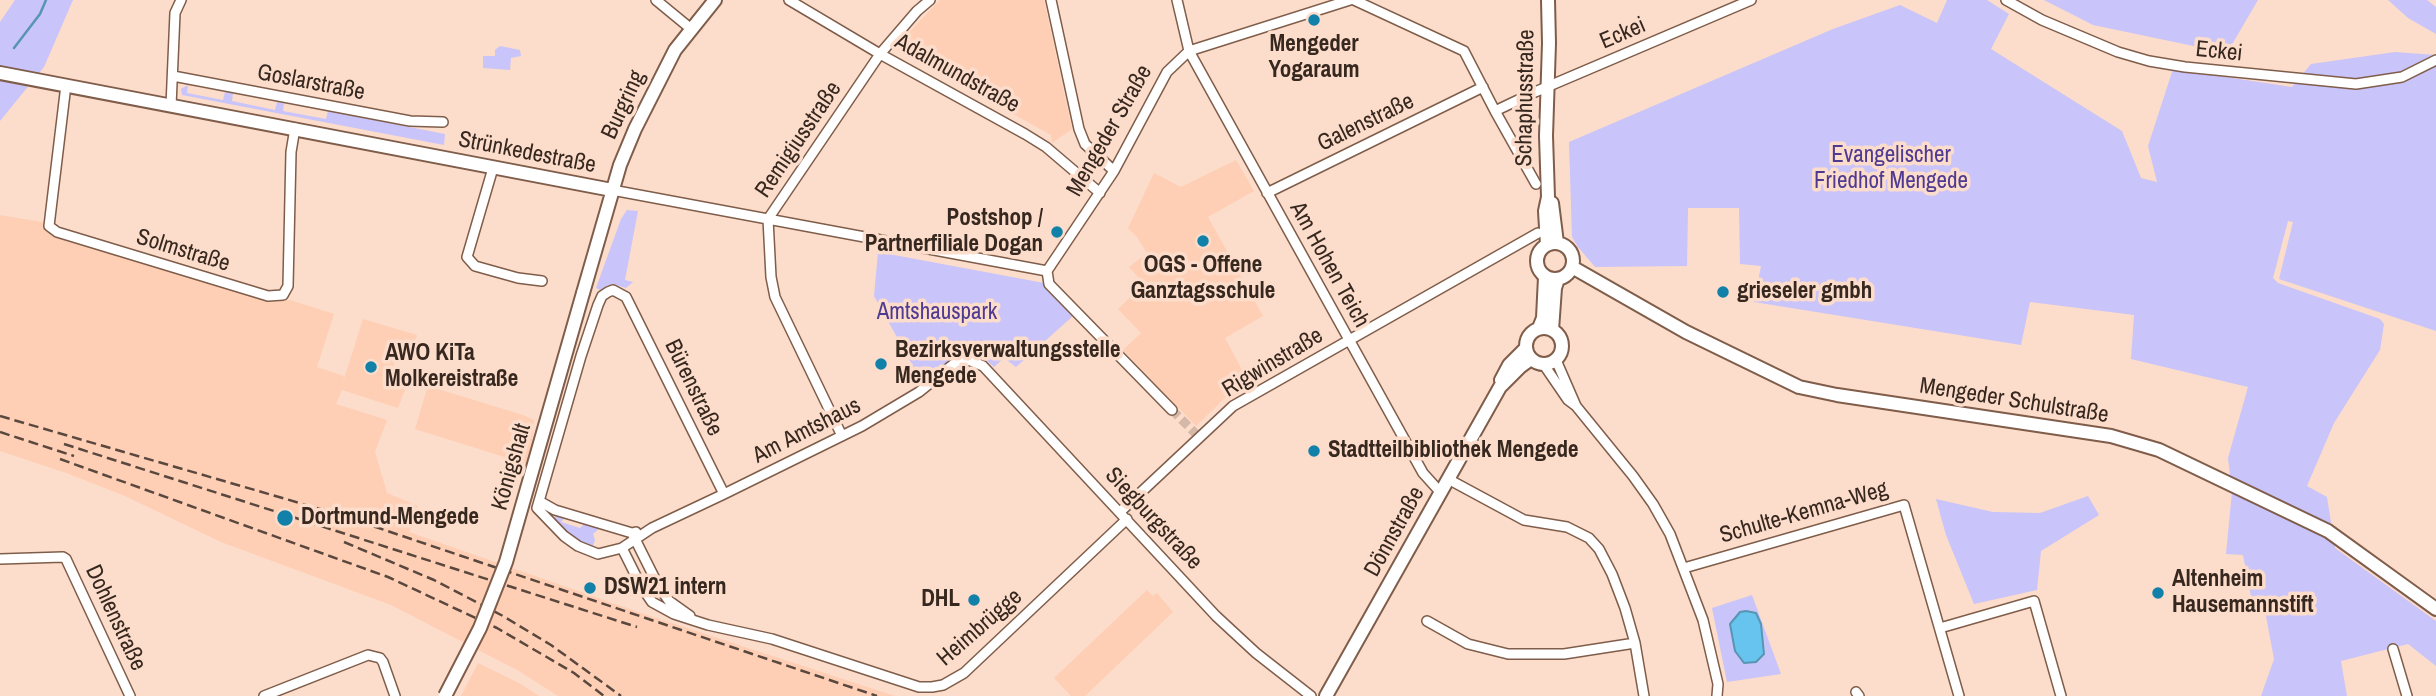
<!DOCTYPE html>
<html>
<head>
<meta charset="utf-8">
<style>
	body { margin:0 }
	canvas { display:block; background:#fcdcca }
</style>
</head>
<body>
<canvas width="2436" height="696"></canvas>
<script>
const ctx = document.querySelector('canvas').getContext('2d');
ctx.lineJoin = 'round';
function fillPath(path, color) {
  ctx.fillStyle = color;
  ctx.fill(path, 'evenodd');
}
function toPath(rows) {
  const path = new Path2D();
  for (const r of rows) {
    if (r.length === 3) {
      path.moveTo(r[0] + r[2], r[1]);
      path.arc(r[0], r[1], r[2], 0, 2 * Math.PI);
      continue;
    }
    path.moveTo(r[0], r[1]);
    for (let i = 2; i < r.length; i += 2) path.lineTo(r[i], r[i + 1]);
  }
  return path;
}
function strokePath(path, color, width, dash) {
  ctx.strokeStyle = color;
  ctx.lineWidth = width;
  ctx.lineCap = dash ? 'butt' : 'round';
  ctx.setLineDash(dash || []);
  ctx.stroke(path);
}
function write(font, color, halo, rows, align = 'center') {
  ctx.font = font + ' "Archivo Narrow",sans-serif';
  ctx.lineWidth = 7;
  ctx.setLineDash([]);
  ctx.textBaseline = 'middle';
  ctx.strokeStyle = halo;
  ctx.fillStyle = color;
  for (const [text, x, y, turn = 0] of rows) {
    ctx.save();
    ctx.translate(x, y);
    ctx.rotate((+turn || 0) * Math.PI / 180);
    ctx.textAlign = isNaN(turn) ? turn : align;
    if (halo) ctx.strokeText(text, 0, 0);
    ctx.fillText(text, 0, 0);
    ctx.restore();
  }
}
fillPath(toPath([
	[940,0,1044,0,1072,129,1052,143,1051,135,894,48],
	[1236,160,1254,191,1208,217,1263,316,1225,338,1249,383,1226,397,1196,426,1123,350,1141,333,1118,309,1144,284,1129,267,1147,253,1137,237,1128,228,1154,173,1181,187],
	[0,215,42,222,51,234,272,302,290,300,334,314,317,367,344,376,343,382,363,319,417,335,410,359,397,356,391,374,409,380,398,408,342,390,336,404,387,420,375,452,387,493,418,506,409,532,641,613,895,696,558,696,519,671,391,605,221,542,125,496,69,474,0,451],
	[428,386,523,415,534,420,530,465,415,429],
	[1147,590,1153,596,1157,593,1173,612,1085,696,1071,696,1054,678],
	[478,663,521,684,539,696,461,696]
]), '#fecfb5');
fillPath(toPath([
	[15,0,73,0,44,67,0,121,0,22],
	[1947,0,1987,0,2009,14,1991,49,2122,131,2141,178,2157,182,2148,146,2173,69,2292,87,2311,64,2395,52,2436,55,2436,331,2279,279,2293,222,2288,221,2273,278,2278,283,2380,319,2384,324,2380,350,2334,423,2307,486,2327,497,2335,548,2436,621,2436,666,2408,644,2341,661,2347,696,2261,696,2274,659,2266,616,2253,607,2243,555,2226,554,2232,492,2228,458,2248,387,2131,359,2134,315,2030,302,2021,345,1754,302,1761,266,1740,264,1739,208,1688,208,1687,266,1595,267,1578,247,1572,237,1569,142,1833,29,1900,5,1937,23],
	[2044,0,2258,0,2227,53,2093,25],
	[2388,0,2427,0,2436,7,2436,34,2408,18],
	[500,46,520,50,521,56,511,58,510,70,483,68,483,56,495,56,495,50],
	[188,85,187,93,223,100,225,92,233,93,232,101,275,110,277,102,284,103,283,111,326,119,328,111,445,134,444,145,182,95,181,89],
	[627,210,638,211,625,280,633,282,626,288,612,284,600,290,596,288,621,219],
	[878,252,1044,283,1073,316,1016,367,1004,358,994,367,981,356,964,353,923,384,874,296],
	[2088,496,2099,515,2041,551,2037,590,1974,604,1946,535,1936,499,1993,512,2040,513],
	[556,515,565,517,561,522,580,528,585,523,600,528,593,534,595,540,592,548,565,533,554,519],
	[1752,595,1781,674,1727,682,1712,608]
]), '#c9c4fa');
const water = toPath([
	[1746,611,1756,613,1761,624,1764,654,1756,662,1744,663,1735,651,1730,624,1740,612,1746,611]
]);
fillPath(water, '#66c4ef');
strokePath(water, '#5895b1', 2);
strokePath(toPath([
	[14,48,40,14,46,0]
]), '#5895b1', 2.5);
strokePath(toPath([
	[1172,410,1199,437]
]), '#d4b8a8', 9, [9, 4.5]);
const street = toPath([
	[656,0,690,28],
	[789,0,880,54,1025,134,1046,147,1100,193],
	[1051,0,1079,129,1085,144,1114,171],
	[1177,0,1189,51,1423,473,1441,493],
	[1354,0,1464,51,1495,111,1536,184],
	[2006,0,2042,20,2118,52,2149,61,2185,67,2356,84,2402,77,2436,60],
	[173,76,410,121,443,122],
	[66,85,49,226,57,232,268,296,283,295,288,286,291,152,295,128],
	[171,106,175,13,181,0],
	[1495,111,1535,92,1751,0],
	[493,168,467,257,475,266,518,278,542,281],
	[612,190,1047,271],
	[1267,193,1483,87],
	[1047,271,1114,171,1167,72,1189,51,1350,0],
	[1047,271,1049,284,1172,410],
	[1556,360,1576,406],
	[1544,365,1568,400,1576,406,1633,476,1653,504,1670,534,1703,620,1718,684,1717,696],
	[842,436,775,297,771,277,768,219,880,54,917,11,930,0],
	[1448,479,1524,520,1567,527,1589,538,1599,549,1612,574,1625,608,1635,643,1644,696],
	[724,494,626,297,613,290,608,292,602,296,598,305,581,356,537,508,564,536,578,546,598,554,622,548,652,528,724,494,862,426,919,392,955,363,966,359,983,366,1216,616,1256,653,1311,696],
	[539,501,555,510,632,533,636,532],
	[1121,511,1233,406,1538,233],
	[632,533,659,587,669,601,690,616],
	[622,548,641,586,652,602,674,614,708,625,772,639,919,687,932,687,943,685,964,673,1127,519],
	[0,559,63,557,66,559,130,696],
	[1684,568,1904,505,1959,696],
	[1427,621,1468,644,1508,654,1564,654,1635,643],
	[1940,628,2034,601,2061,696],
	[2393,649,2407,696],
	[1856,692,1859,696],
	[264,696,368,655,380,658,383,662,395,696]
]);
const secondary = toPath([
	[0,73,612,190],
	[1552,203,1557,243],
	[1555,261,18],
	[1547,245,1545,211,1548,197,1546,136,1549,43,1548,0],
	[1572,267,1686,332,1799,387,1837,395,2111,436,2159,450,2328,531,2436,609],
	[583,293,620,165,635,129,675,50,715,0],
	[1544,346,18],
	[1539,328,1543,318,1545,277],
	[1552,330,1555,288,1558,279],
	[1501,380,1509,365,1526,348],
	[1326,696,1500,387,1520,367,1531,359]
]);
strokePath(street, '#7f5d4a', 12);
strokePath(secondary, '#7f5d4a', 16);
strokePath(street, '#fff', 9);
strokePath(secondary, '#fff', 12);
strokePath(toPath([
	[0,416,334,513,877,696],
	[0,432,74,456],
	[64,444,637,627],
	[60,459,388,577,497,628,574,673,604,696],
	[344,542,434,580,503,616,551,645,621,696]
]), '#5a483e', 2.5, [10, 5]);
const secondaryBridge = toPath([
	[445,696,480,628,506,562,583,293]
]);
strokePath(secondaryBridge, '#7f5d4a', 16, []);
strokePath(secondaryBridge, '#fff', 12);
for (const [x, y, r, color] of [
	[1314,20,7,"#1281a9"],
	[1057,232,7,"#1281a9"],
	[1203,241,7,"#1281a9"],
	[1723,292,7,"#1281a9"],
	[881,364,7,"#1281a9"],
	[371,367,7,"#1281a9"],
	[1314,451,7,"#1281a9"],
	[285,518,9,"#1281a9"],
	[590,588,7,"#1281a9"],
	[2158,593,7,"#1281a9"],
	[974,600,7,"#1281a9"]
]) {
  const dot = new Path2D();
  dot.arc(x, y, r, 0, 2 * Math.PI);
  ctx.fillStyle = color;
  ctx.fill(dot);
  strokePath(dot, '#fcdcca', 2.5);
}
write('23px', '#36271f', '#fcdcca', [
	["Eckei",1623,34,-23],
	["Eckei",2219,52,6],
	["Adalmundstraße",957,74,29],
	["Goslarstraße",311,83,11],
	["Schaphusstraße",1526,98,-89],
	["Burgring",624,105,-65],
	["Galenstraße",1366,123,-26],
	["Mengeder Straße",1110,131,-60],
	["Remigiusstraße",799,140,-56],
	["Strünkedestraße",527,153,11],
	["Solmstraße",183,251,17],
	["Am Hohen Teich",1329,265,61],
	["Rigwinstraße",1273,363,-31],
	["Bürenstraße",693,388,64],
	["Mengeder Schulstraße",2014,401,9],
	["Am Amtshaus",807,431,-27],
	["Königshalt",512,467,-74],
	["Schulte-Kemna-Weg",1804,513,-16],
	["Siegburgstraße",1153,519,47],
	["Dönnstraße",1395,532,-61],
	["Dohlenstraße",115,618,65],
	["Heimbrügge",980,628,-41]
]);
write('bold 23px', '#36271f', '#fcdcca', [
	["Mengeder",1314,45,"center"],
	["Yogaraum",1314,71,"center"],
	["Postshop /",1043,219,"right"],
	["Partnerfiliale Dogan",1043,245,"right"],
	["OGS - Offene",1203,266,"center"],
	["Ganztagsschule",1203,292,"center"],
	["grieseler gmbh",1737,292],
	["Bezirksverwaltungsstelle",895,351],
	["Mengede",895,377],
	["AWO KiTa",385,354],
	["Molkereistraße",385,380],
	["Stadtteilbibliothek Mengede",1328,451],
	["Dortmund-Mengede",301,518],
	["Altenheim",2172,580],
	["Hausemannstift",2172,606],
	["DSW21 intern",604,588],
	["DHL",960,600,"right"]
], 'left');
write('23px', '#4e3a91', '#fcdcca', [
	["Evangelischer",1891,156],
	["Friedhof Mengede",1891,182],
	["Amtshauspark",937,313]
]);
</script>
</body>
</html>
